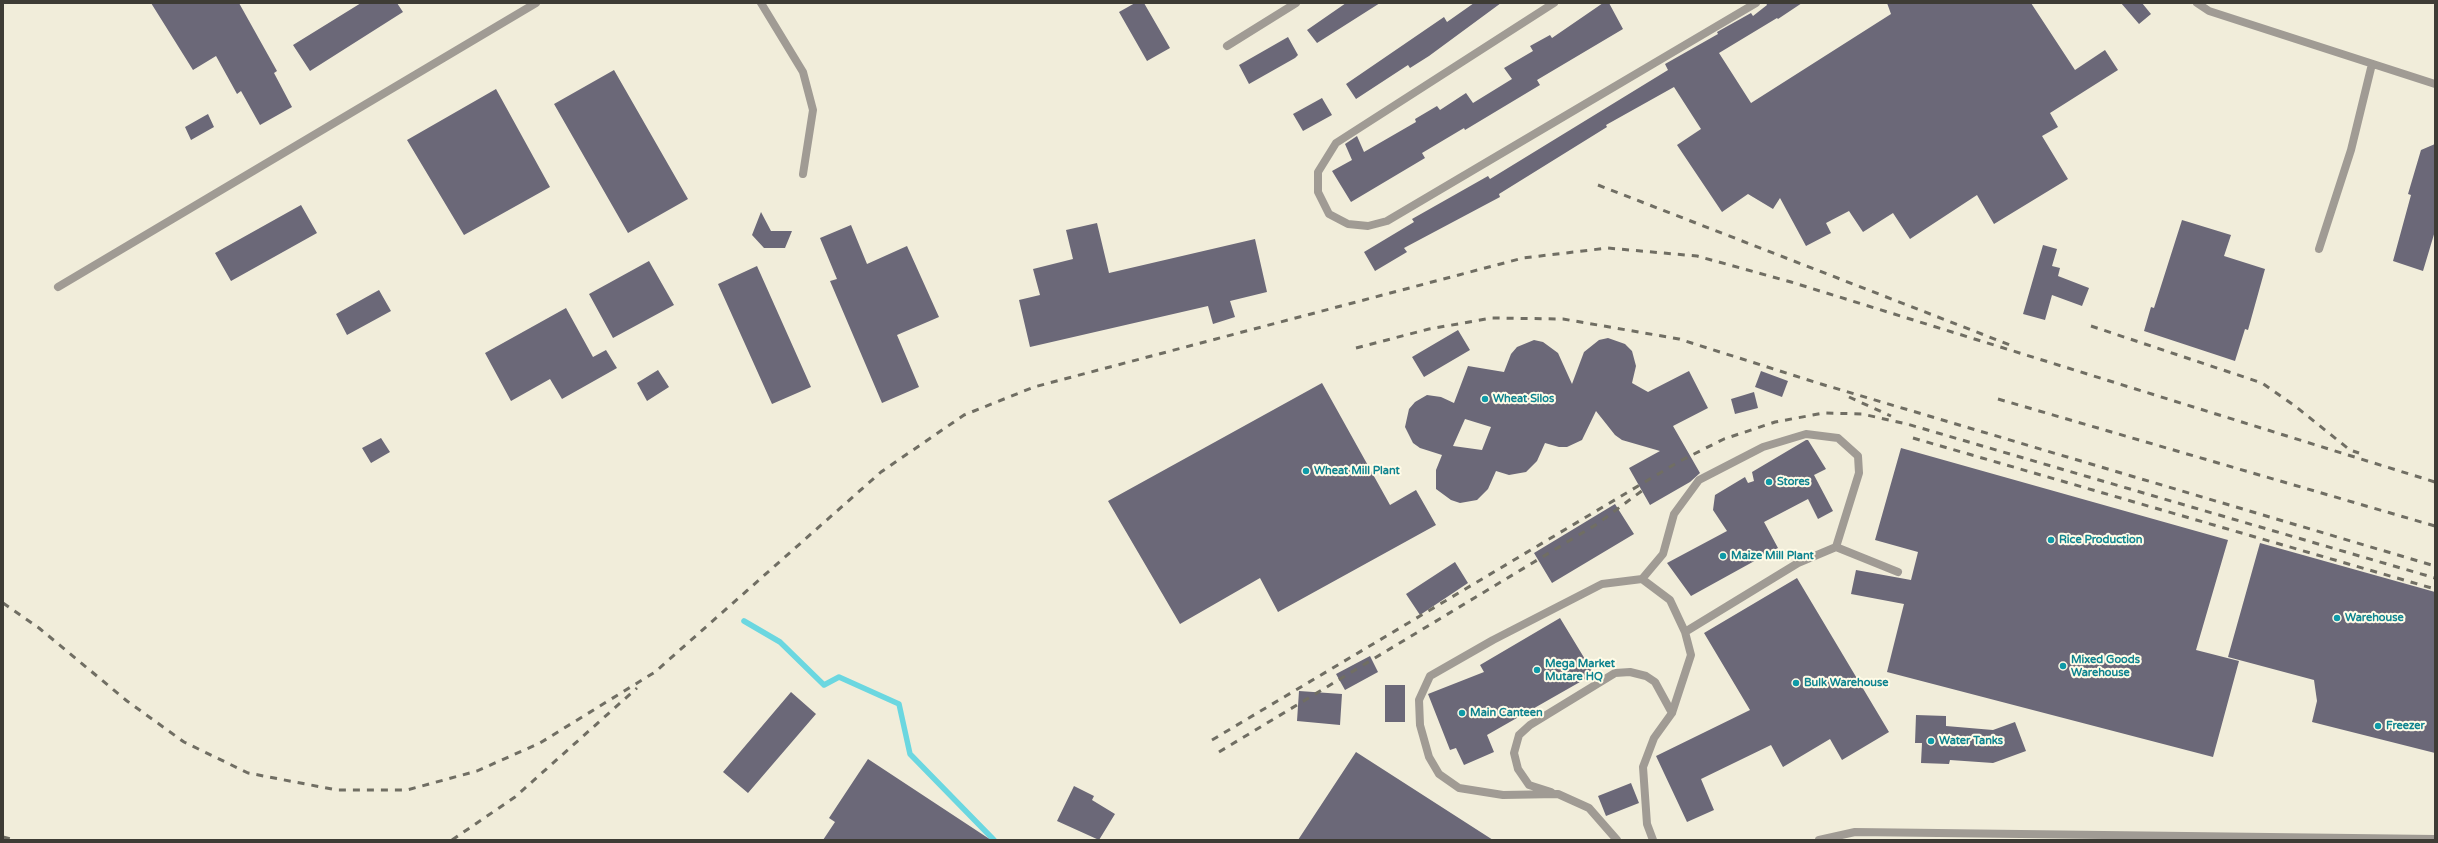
<!DOCTYPE html>
<html>
<head>
<meta charset="utf-8">
<style>
	body { margin:0 }
	#map { position:relative; width:2438px; height:843px; overflow:hidden; background:#f1edda; font-family:"Varela Round",sans-serif }
	canvas { display:block }
	.frame { position:absolute; inset:0; border:4px solid #3e3c35; pointer-events:none }
</style>
</head>
<body>
<div id="map">
<canvas width="2438" height="843"></canvas>
<div class="frame"></div>
</div>
<script>
const ctx = document.querySelector('canvas').getContext('2d');
ctx.lineJoin = 'round';
function toPath(rows) {
  const path = new Path2D();
  for (const r of rows) {
    path.moveTo(r[0], r[1]);
    for (let i = 2; i < r.length; i += 2) path.lineTo(r[i], r[i + 1]);
  }
  return path;
}
function strokePath(path, color, width, dash) {
  ctx.strokeStyle = color;
  ctx.lineWidth = width;
  ctx.lineCap = dash ? 'butt' : 'round';
  ctx.setLineDash(dash || []);
  ctx.stroke(path);
}
function fillPath(path, color) {
  ctx.fillStyle = color;
  ctx.fill(path, 'evenodd');
}
function write(font, color, halo, rows, align = 'center') {
  ctx.font = font + ' "Varela Round",sans-serif';
  ctx.lineWidth = 4;
  ctx.setLineDash([]);
  ctx.textBaseline = 'middle';
  ctx.strokeStyle = halo;
  ctx.fillStyle = color;
  for (const [text, x, y, turn = 0] of rows) {
    ctx.save();
    ctx.translate(x, y);
    ctx.rotate((+turn || 0) * Math.PI / 180);
    ctx.textAlign = isNaN(turn) ? turn : align;
    if (halo) ctx.strokeText(text, 0, 0);
    ctx.fillText(text, 0, 0);
    ctx.restore();
  }
}
strokePath(toPath([
	[744,621,780,642,824,685,839,677,899,704,910,754,994,840]
]), '#6bd7e0', 5.5);
fillPath(toPath([
	[151,3,239,3,277,71,274,73,292,107,260,125,241,91,237,94,216,56,193,70],
	[361,3,397,3,403,12,310,71,293,45],
	[1135,3,1144,3,1170,48,1147,61,1119,12],
	[1346,3,1380,3,1317,43,1307,30],
	[1474,3,1501,3,1429,56,1410,68,1408,65,1356,99,1346,84,1444,17,1447,22],
	[1603,3,1609,3,1623,29,1537,80,1540,85,1465,130,1464,128,1422,153,1425,158,1351,202,1332,171,1352,160,1345,144,1357,136,1364,152,1416,122,1415,119,1437,106,1440,110,1466,93,1473,103,1512,79,1504,68,1533,51,1530,46,1550,35,1552,38],
	[1766,3,1802,3,1778,19,1777,18,1719,53,1751,103,1891,14,1887,3,2031,3,2075,70,2105,50,2118,70,2050,113,2058,127,2042,136,2068,179,1994,224,1977,195,1910,239,1893,213,1863,232,1849,211,1826,223,1831,233,1806,246,1780,198,1773,209,1748,194,1722,212,1677,145,1701,129,1674,87,1606,125,1607,127,1499,194,1500,197,1404,248,1407,252,1375,271,1364,252,1414,222,1412,219,1488,176,1490,179,1668,70,1665,64,1718,34,1717,32,1751,13,1753,16,1767,5],
	[2121,3,2142,3,2151,14,2139,24],
	[1288,37,1298,55,1295,58,1249,84,1239,65],
	[614,70,688,199,628,233,554,104],
	[496,89,550,187,464,235,407,140],
	[1322,98,1332,115,1303,131,1293,114],
	[208,114,214,127,191,140,185,127],
	[2435,144,2435,231,2423,271,2393,261,2411,195,2408,194,2421,150],
	[301,205,317,233,231,281,215,253],
	[761,212,771,231,792,231,785,248,764,248,752,235],
	[2182,220,2231,235,2224,256,2265,269,2248,330,2245,329,2235,361,2144,331,2151,307,2154,308],
	[1097,223,1109,273,1255,239,1267,292,1230,301,1235,317,1213,324,1208,306,1030,347,1019,300,1040,295,1033,269,1073,259,1066,230],
	[851,225,867,264,907,246,939,317,897,335,919,387,882,403,830,281,837,279,820,238],
	[2043,245,2057,249,2052,266,2060,268,2058,276,2089,288,2082,306,2052,295,2045,320,2023,314],
	[649,261,674,305,613,338,589,294],
	[757,266,811,387,772,404,718,284],
	[379,290,391,311,347,335,336,314],
	[566,308,593,357,606,350,617,368,562,399,550,379,511,401,485,353],
	[1458,330,1470,350,1424,377,1412,357],
	[1608,338,1625,344,1632,351,1636,366,1632,383,1648,392,1689,371,1708,408,1673,426,1700,473,1690,482,1650,505,1629,468,1660,451,1622,440,1615,435,1596,411,1582,440,1567,447,1559,447,1545,443,1537,461,1526,472,1509,475,1496,471,1488,489,1477,500,1460,503,1451,500,1436,489,1436,470,1442,455,1420,448,1413,443,1405,427,1409,409,1415,402,1427,395,1441,397,1454,403,1468,366,1504,372,1511,354,1517,347,1534,340,1543,342,1558,353,1572,384,1584,352,1599,340],
	[1465,419,1491,427,1482,450,1453,446],
	[658,370,669,387,647,401,637,383],
	[1761,371,1788,381,1782,397,1755,387],
	[1322,383,1390,505,1416,490,1436,525,1278,612,1260,578,1180,624,1108,501],
	[1754,392,1758,408,1735,414,1731,399],
	[381,438,390,452,371,463,362,448],
	[1806,440,1808,440,1826,469,1814,475,1833,511,1818,519,1808,499,1764,522,1778,548,1691,596,1667,563,1727,531,1713,510,1715,495,1745,477,1748,483,1754,481,1752,472],
	[1901,448,2228,540,2196,650,2239,661,2213,757,1887,672,1904,604,1851,594,1856,570,1911,580,1918,552,1875,540],
	[1615,504,1634,534,1552,583,1534,553],
	[2260,543,2435,592,2435,753,2312,722,2317,701,2314,680,2228,657],
	[1455,562,1468,583,1420,615,1406,594],
	[1797,578,1889,732,1842,760,1830,739,1783,767,1771,745,1701,779,1714,810,1687,822,1656,756,1750,710,1704,633],
	[1560,618,1594,674,1487,735,1494,752,1464,765,1456,748,1450,750,1428,694,1484,672,1480,665],
	[1370,656,1378,672,1345,690,1336,674],
	[1385,685,1405,685,1405,722,1385,722],
	[1299,691,1342,694,1340,725,1297,721],
	[791,692,816,714,748,793,723,772],
	[1916,715,1946,716,1946,726,1993,730,2015,722,2026,751,1993,763,1950,760,1949,764,1921,763,1922,743,1915,743],
	[1356,752,1493,840,1298,840],
	[868,759,991,840,823,840,835,822,829,818],
	[1631,783,1639,803,1606,816,1598,796],
	[1074,786,1094,796,1092,800,1115,814,1099,840,1057,821]
]), '#6b6878');
strokePath(toPath([
	[1642,579,1663,554,1674,514,1699,480,1763,447,1806,434,1838,438,1858,456,1859,473,1836,547],
	[1685,632,1798,563,1836,547,1898,572],
	[1551,792,1529,785,1518,769,1514,753,1519,735,1530,725,1615,673,1630,672,1646,676,1655,682,1672,713],
	[1617,840,1589,808,1558,794,1503,795,1459,788,1439,774,1429,757,1420,725,1419,700,1430,676,1493,640,1602,584,1642,579,1670,600,1685,632,1691,655,1672,713,1654,738,1643,767,1647,824,1653,840],
	[1819,840,1855,832,2435,839]
]), '#a09b94', 8);
strokePath(toPath([
	[761,3,803,72,813,110,803,174],
	[1554,3,1336,143,1318,172,1318,192,1329,214,1348,224,1368,226,1387,221,1756,3],
	[2197,3,2209,11,2435,84],
	[1227,46,1296,3],
	[2319,249,2351,150,2372,64],
	[58,287,536,3]
]), '#a09b94', 8);
strokePath(toPath([
	[1598,185,2010,345],
	[2091,326,2262,383,2295,406,2350,450,2359,453],
	[1356,348,1429,329,1492,318,1563,319,1679,339,1821,384,2435,566],
	[1849,397,1891,416],
	[1998,399,2435,526],
	[1913,438,2435,589],
	[3,603,39,628,127,701,184,742,248,773,337,790,407,790,477,771,540,743,655,672,881,472,964,415,1034,387,1523,258,1608,248,1697,256,1791,282,2435,482],
	[1212,740,1680,461,1724,439,1775,422,1824,413,1862,414,1907,424,2435,578],
	[1219,752,1597,524,1647,487],
	[3,837,15,840],
	[452,840,515,797,637,688]
]), '#706e63', 3, [7, 7]);
for (const [x, y, r, color] of [
	[1485,399,4,"#0f9aa8"],
	[1306,471,4,"#0f9aa8"],
	[1769,482,4,"#0f9aa8"],
	[2051,540,4,"#0f9aa8"],
	[1723,556,4,"#0f9aa8"],
	[2337,618,4,"#0f9aa8"],
	[2063,666,4,"#0f9aa8"],
	[1537,670,4,"#0f9aa8"],
	[1796,683,4,"#0f9aa8"],
	[1462,713,4,"#0f9aa8"],
	[2378,726,4,"#0f9aa8"],
	[1931,741,4,"#0f9aa8"]
]) {
  const dot = new Path2D();
  dot.arc(x, y, r, 0, 2 * Math.PI);
  ctx.fillStyle = color;
  ctx.fill(dot);
  strokePath(dot, '#fffbe7', 1.5);
}
write('bold 11px', '#0d838f', '#fffbe7', [
	["Wheat Silos",1493,399],
	["Wheat Mill Plant",1314,471],
	["Stores",1777,482],
	["Rice Production",2059,540],
	["Maize Mill Plant",1731,556],
	["Warehouse",2345,618],
	["Mixed Goods",2071,660],
	["Warehouse",2071,673],
	["Mega Market",1545,664],
	["Mutare HQ",1545,677],
	["Bulk Warehouse",1804,683],
	["Main Canteen",1470,713],
	["Freezer",2386,726],
	["Water Tanks",1939,741]
], 'left');
</script>
</body>
</html>
